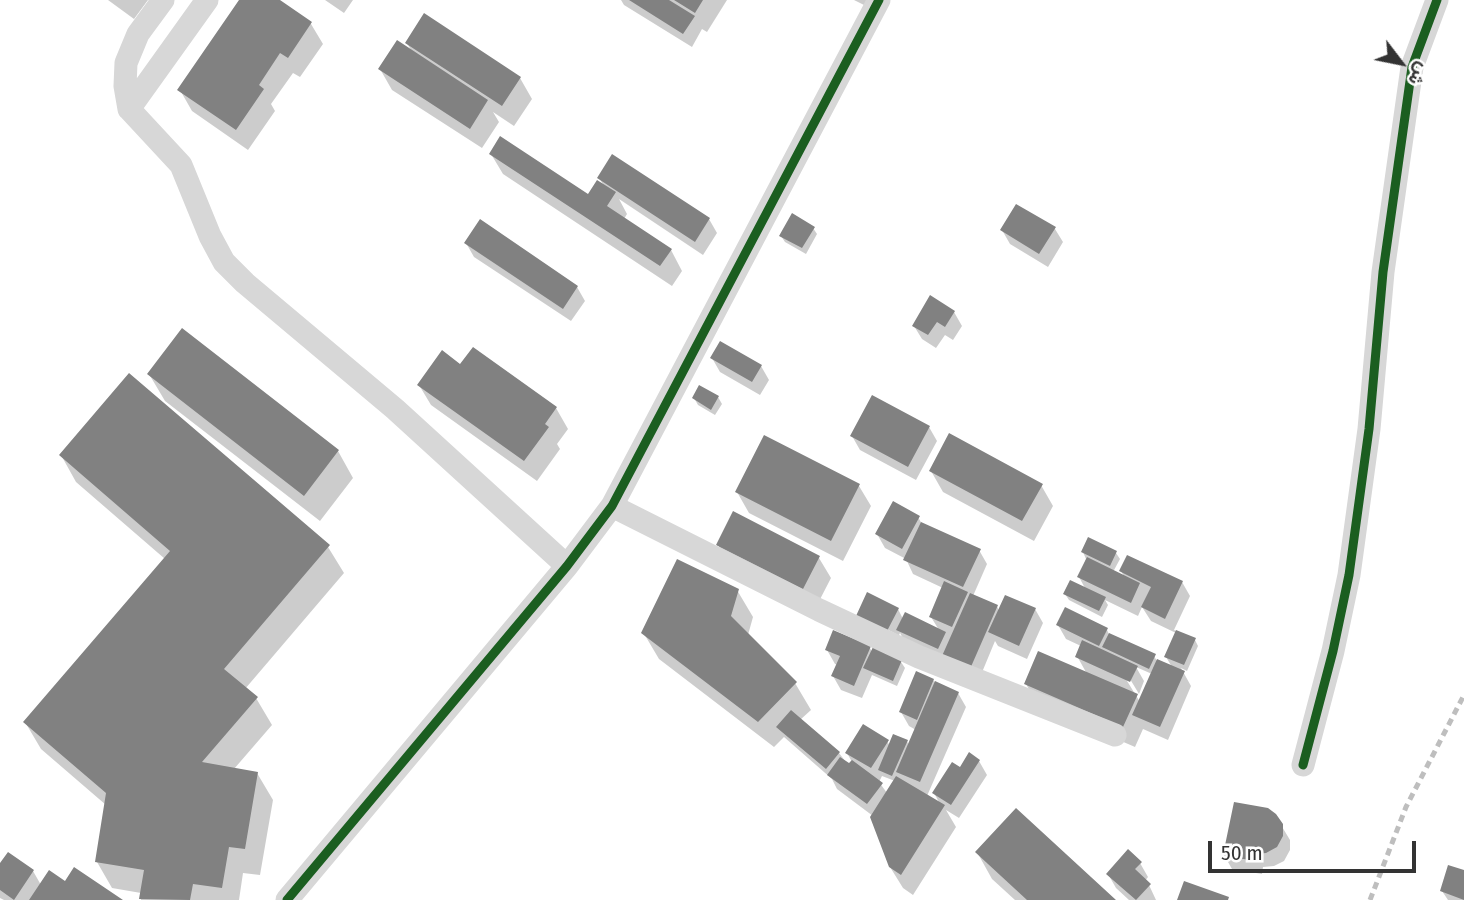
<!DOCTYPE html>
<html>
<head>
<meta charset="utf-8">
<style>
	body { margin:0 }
	#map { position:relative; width:1464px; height:900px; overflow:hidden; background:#fff; font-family:"Fira Sans Condensed",Vazirmatn,sans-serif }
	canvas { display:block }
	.north { position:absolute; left:1366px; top:28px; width:70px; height:70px; -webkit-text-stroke:5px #fff; paint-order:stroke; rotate:122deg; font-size:19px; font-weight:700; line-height:28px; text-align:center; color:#333 }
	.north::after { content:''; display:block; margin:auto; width:24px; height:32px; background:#333; clip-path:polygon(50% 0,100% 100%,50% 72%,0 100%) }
	.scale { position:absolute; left:1208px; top:841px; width:208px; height:32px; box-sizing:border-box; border:4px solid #333; border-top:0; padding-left:9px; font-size:21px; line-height:24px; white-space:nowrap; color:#333; -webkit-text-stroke:5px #fff; paint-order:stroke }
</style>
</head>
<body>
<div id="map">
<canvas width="1464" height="900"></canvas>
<div class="north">ش</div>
<div class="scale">50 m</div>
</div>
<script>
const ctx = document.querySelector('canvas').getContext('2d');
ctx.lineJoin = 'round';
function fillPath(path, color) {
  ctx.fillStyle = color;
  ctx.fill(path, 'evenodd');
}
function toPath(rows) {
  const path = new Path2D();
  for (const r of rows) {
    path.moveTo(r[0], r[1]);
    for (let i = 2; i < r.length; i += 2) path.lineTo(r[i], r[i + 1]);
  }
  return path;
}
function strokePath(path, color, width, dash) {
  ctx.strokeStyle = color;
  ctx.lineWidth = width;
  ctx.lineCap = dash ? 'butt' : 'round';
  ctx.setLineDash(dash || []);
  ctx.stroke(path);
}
fillPath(toPath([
	[108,0,148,0,134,19],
	[241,0,277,0,311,24,323,44,300,77,293,73,271,104,275,111,248,150,192,111,180,90],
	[325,0,353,0,344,13],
	[621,0,727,0,707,32,702,29,692,47,624,5],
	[854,0,867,0,864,5],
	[407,43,520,78,532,99,514,126,493,112,499,122,482,148,392,90,380,69,412,52],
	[491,154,588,196,604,186,599,178,709,219,717,233,703,255,619,199,627,214,624,219,671,250,682,271,672,286,503,174],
	[813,228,817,234,806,254,785,242,781,236],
	[1055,229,1063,242,1048,267,1010,244,1002,230],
	[466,243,577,287,585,301,571,321,474,257],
	[954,312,962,326,953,340,945,335,936,348,922,339,914,326],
	[712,358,761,366,769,380,760,395,720,372],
	[461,366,556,408,568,429,557,444,560,449,537,481,431,405,419,385],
	[149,374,338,451,353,478,320,521,165,401],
	[718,397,722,404,715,415,698,405,694,398],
	[929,427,937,441,916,480,860,450,852,436],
	[61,455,328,547,344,573,245,689,256,698,272,725,234,769,257,773,273,800,260,875,243,873,239,900,141,900,141,893,112,888,97,862,106,805,41,749,25,722,165,559,76,482],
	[931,471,1041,485,1053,506,1034,541,943,492],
	[859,486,871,506,843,561,749,513,737,492],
	[893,504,918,517,922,524,979,550,987,564,973,596,997,606,999,611,1006,597,1035,609,1043,623,1027,659,998,646,995,641,978,682,952,670,947,663,906,644,900,633,895,644,866,630,858,616,868,595,898,609,903,619,906,614,939,630,931,617,943,588,913,574,906,559,885,548,877,534],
	[867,619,896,634,894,637,867,623],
	[718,545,819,558,831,578,815,609,730,565],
	[1083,552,1116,553,1120,559,1113,572,1125,578,1121,571,1182,582,1190,596,1174,630,1195,640,1198,646,1187,671,1181,668,1191,686,1168,740,1143,729,1135,747,1038,705,1026,684,1087,674,1077,656,1081,646,1066,639,1058,625,1107,630,1110,636,1154,656,1157,661,1172,667,1166,657,1176,633,1151,621,1142,607,1138,616,1105,600,1108,605,1102,617,1069,600,1065,594,1086,590,1079,577,1086,559],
	[1136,667,1152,674,1140,702,1124,676,1127,674,1139,694,1144,681],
	[737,590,753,617,748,635,795,683,811,710,800,720,839,753,849,766,852,762,847,753,887,741,890,746,907,741,909,746,916,730,909,726,901,712,933,680,936,683,958,693,966,707,927,796,940,804,934,793,960,769,979,761,987,775,959,818,946,810,956,827,913,895,903,888,890,867,873,816,837,789,832,779,784,737,774,747,659,659,643,632],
	[882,776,895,781,887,793,879,782],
	[870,648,872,652,901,662,905,668,897,686,872,675,862,698,841,690,833,676,838,665,835,664,827,650],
	[1275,815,1290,840,1290,850,1284,861,1274,866,1263,867,1262,874,1232,869,1224,855],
	[977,852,1114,900,1015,900,992,879],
	[1140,863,1148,877,1145,881,1149,885,1156,900,1129,900,1116,888,1108,874],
	[0,867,33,871,41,885,66,883,120,900,4,900,0,898],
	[1464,872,1464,900,1448,900,1442,891]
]), '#0003');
fillPath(toPath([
	[239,0,280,0,312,22,288,58,280,53,259,85,264,89,236,130,177,90],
	[629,0,669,0,695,16,683,34],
	[674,0,703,0,695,13],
	[424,13,521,77,502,106,405,43],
	[397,40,488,100,470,129,378,69],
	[500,136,588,194,597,180,616,192,607,206,672,249,660,266,489,154],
	[612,154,710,218,695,242,597,178],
	[1016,204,1056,227,1039,254,1000,230],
	[792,213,815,227,802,248,779,236],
	[480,219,578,286,563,309,464,243],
	[930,295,955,311,945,327,937,322,928,335,912,326],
	[182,328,339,450,304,496,147,374],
	[720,341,762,365,752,382,710,358],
	[473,347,557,407,545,424,549,427,524,461,417,385,442,350,460,364],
	[129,373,330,545,224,669,258,697,202,762,258,772,245,849,229,847,222,888,193,884,190,900,139,899,144,870,95,862,106,793,23,722,170,551,59,455],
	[699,385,719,396,711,410,692,398],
	[872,395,930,426,908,467,850,436],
	[949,433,1043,484,1022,521,929,471],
	[764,435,860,484,831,541,735,492],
	[893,501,920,516,902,549,875,534],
	[733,511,820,556,803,589,716,545],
	[921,522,981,549,963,587,903,560],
	[1088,537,1117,551,1110,566,1081,552],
	[1127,555,1183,581,1165,619,1141,607,1151,587,1119,571],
	[1087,557,1140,583,1131,603,1077,577],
	[677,559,739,589,731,616,797,682,758,722,641,633],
	[1070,580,1106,597,1099,611,1063,594],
	[944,581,968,592,952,627,929,617],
	[867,592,899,608,887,631,856,616],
	[970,593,998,605,970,669,942,656],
	[1005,595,1036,608,1019,646,988,632],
	[1065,607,1108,628,1099,646,1056,625],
	[905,612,946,632,938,649,896,630],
	[833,630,871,646,854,686,831,676,840,656,825,650],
	[1176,630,1196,638,1184,665,1164,657],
	[1109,633,1156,654,1149,669,1102,647],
	[1082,640,1138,666,1130,682,1075,657],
	[873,647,902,660,893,681,863,668],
	[1038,651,1138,694,1123,727,1024,684],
	[1157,659,1185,671,1160,727,1132,715],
	[916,671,934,679,917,720,899,712],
	[935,681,959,692,920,782,896,772],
	[791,710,840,752,826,769,776,727],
	[863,724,889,740,871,768,845,753],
	[893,734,908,740,892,776,878,770],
	[969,752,980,760,951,805,932,793,952,762,960,767],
	[840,757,849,763,852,760,883,783,867,804,827,775],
	[896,776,945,805,901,875,889,867,870,817],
	[1234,802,1268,808,1276,814,1283,824,1283,836,1277,847,1266,853,1256,854,1254,861,1223,855],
	[1016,808,1116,900,1027,900,975,852],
	[1128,849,1142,862,1135,869,1151,884,1136,900,1106,874],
	[8,852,34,870,14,900,0,890,0,863],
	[1448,865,1464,870,1464,900,1440,891],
	[74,867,123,900,29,900,49,870,65,881],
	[1184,881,1229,897,1228,900,1177,900]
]), '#818181');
strokePath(toPath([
	[163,0,138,34,126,63,125,86,129,109,181,165,210,236,224,262,245,283,395,409,567,566],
	[129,109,207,0],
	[612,506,819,610,919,657,1115,735],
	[1303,765,1333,651,1349,575,1369,429,1383,272,1412,67,1437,0],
	[287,900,567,566,612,506,879,0]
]), '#d7d7d7', 23);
strokePath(toPath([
	[1370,900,1406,807,1464,695]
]), '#bebebe', 5, [7, 5]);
strokePath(toPath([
	[1303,765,1333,651,1349,575,1369,429,1383,272,1412,67,1437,0],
	[287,900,567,566,612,506,879,0]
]), '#1b5e20', 9);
</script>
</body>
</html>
